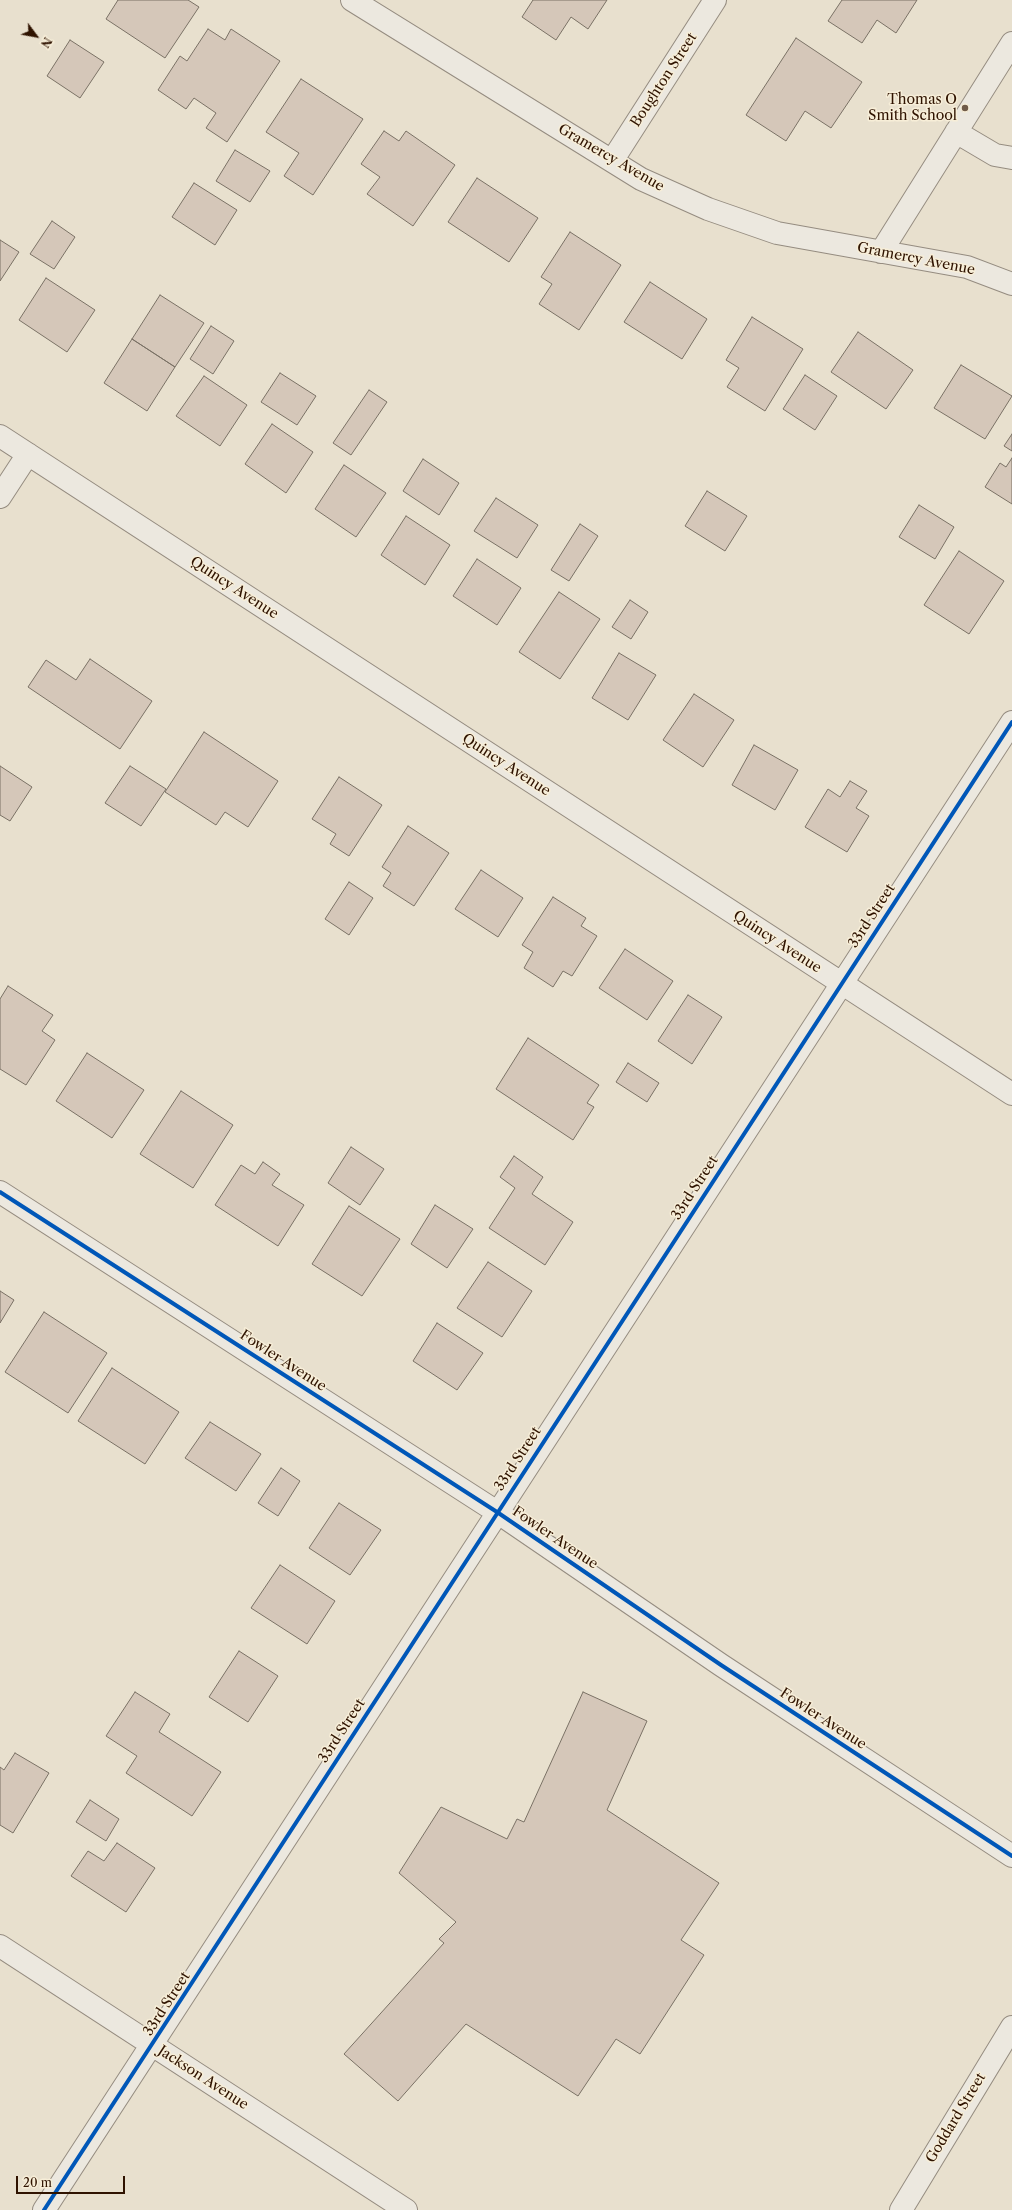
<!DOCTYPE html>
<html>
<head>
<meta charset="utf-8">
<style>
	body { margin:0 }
	#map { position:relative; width:1012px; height:2210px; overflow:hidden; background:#e8e0ce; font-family:"Libre Caslon Text",serif }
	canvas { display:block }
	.north { position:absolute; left:16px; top:16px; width:40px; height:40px; -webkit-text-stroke:3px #f7eed8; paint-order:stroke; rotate:122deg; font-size:11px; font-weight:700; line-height:16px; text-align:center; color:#2f1300 }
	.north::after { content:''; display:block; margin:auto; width:14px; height:18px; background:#2f1300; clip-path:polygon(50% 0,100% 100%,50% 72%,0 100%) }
	.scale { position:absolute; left:16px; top:2176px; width:109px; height:18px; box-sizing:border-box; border:2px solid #2f1300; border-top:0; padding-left:5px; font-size:12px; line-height:14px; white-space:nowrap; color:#2f1300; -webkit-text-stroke:3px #f7eed8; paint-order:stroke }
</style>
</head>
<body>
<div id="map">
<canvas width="1012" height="2210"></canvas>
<div class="north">N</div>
<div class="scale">20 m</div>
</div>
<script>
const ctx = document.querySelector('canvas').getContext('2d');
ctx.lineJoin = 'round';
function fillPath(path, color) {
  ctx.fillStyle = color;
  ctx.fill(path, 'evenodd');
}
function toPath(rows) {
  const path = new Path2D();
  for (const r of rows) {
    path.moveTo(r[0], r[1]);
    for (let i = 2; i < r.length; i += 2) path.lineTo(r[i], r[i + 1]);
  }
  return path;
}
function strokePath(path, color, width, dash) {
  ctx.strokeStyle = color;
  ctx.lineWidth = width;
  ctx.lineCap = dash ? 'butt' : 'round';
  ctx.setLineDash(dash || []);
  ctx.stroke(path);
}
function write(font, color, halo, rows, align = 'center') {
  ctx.font = font + ' "Libre Caslon Text",serif';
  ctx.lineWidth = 3;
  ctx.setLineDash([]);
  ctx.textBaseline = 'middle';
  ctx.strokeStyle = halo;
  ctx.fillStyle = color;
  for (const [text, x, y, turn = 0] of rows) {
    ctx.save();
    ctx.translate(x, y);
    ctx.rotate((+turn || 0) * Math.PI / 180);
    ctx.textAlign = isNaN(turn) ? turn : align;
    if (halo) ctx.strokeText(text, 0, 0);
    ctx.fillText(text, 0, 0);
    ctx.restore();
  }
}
const building = toPath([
	[118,0,188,0,199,7,165,58,106,19,118,0],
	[533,0,607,0,588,29,571,17,556,40,522,17,533,0],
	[842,0,917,0,896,33,877,20,862,43,828,21,842,0],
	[208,29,225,40,231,29,280,61,227,142,206,128,216,113,194,98,186,109,158,90,180,56,187,61,208,29],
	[796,38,862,82,831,128,805,111,786,141,746,115,796,38],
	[70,40,104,62,80,98,47,76,70,40],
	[301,79,363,119,313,195,284,176,299,153,266,132,301,79],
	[384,131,399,141,406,131,455,165,413,226,367,194,380,177,361,164,384,131],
	[235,150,270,171,250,202,216,181,235,150],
	[477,178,538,218,509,262,448,222,477,178],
	[194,183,237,210,215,245,172,217,194,183],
	[52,221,75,237,54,269,30,254,52,221],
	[570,232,621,265,579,330,539,304,552,284,541,277,570,232],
	[0,240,19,252,0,281,0,240],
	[46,278,95,310,67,352,19,320,46,278],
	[650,282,707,319,682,359,624,322,650,282],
	[160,295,204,323,175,367,132,339,160,295],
	[752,317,803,349,765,411,727,387,739,368,726,360,752,317],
	[211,326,234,341,213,374,190,359,211,326],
	[858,332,913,370,886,409,831,372,858,332],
	[132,339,175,367,147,411,104,383,132,339],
	[961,365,1012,396,985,439,934,408,961,365],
	[280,373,316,396,297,425,261,402,280,373],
	[805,375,837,396,815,430,783,409,805,375],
	[204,376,247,405,220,446,176,416,204,376],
	[369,390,387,402,351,455,333,443,369,390],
	[272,424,313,452,286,493,245,464,272,424],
	[1012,434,1012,451,1004,446,1012,434],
	[1012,458,1012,504,985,487,1000,463,1006,467,1012,458],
	[423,459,459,483,439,515,403,491,423,459],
	[344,465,386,493,356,537,315,509,344,465],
	[707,491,747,516,725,551,685,526,707,491],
	[496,498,538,525,517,558,474,531,496,498],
	[919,505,954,527,935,559,899,537,919,505],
	[406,516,450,545,425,585,381,555,406,516],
	[580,524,598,536,569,581,551,570,580,524],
	[959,551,1004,581,969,634,924,605,959,551],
	[477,559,521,588,497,625,453,596,477,559],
	[559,592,600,619,560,679,519,652,559,592],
	[630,600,648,612,631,639,612,627,630,600],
	[619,653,656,675,628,720,592,698,619,653],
	[90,659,152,701,120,749,28,687,46,660,76,680,90,659],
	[694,694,734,720,703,767,663,740,694,694],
	[204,732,278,781,248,827,225,812,216,825,165,792,204,732],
	[754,745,798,770,775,810,732,785,754,745],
	[0,766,32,787,10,821,0,815,0,766],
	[130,766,166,789,141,826,105,803,130,766],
	[339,777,382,805,349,856,330,844,336,834,312,819,339,777],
	[850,781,867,791,856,808,869,816,847,852,805,827,828,789,840,797,850,781],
	[408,826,449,853,414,906,383,886,391,873,382,867,408,826],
	[481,870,523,898,498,937,455,909,481,870],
	[349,882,373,898,349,935,325,919,349,882],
	[553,897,586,918,581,926,597,936,572,976,563,971,553,987,524,968,533,952,522,945,553,897],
	[625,949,673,981,647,1020,599,988,625,949],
	[8,986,53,1015,42,1031,55,1040,26,1085,0,1069,0,999,8,986],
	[688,995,722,1017,692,1064,658,1041,688,995],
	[528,1038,599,1085,587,1103,594,1107,573,1140,496,1089,528,1038],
	[87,1053,144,1090,112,1138,56,1101,87,1053],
	[628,1063,659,1083,647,1102,616,1082,628,1063],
	[181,1091,233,1125,193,1188,140,1154,181,1091],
	[351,1147,384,1169,360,1205,328,1183,351,1147],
	[514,1156,543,1177,532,1194,573,1222,545,1265,489,1228,515,1188,500,1177,514,1156],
	[263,1162,280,1174,272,1185,304,1205,278,1246,215,1205,241,1165,255,1174,263,1162],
	[435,1205,473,1229,447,1268,411,1244,435,1205],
	[349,1206,400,1239,362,1296,312,1264,349,1206],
	[488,1262,532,1291,502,1337,457,1308,488,1262],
	[0,1291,14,1300,0,1323,0,1291],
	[44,1312,107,1353,68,1413,5,1372,44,1312],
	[437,1323,483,1353,457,1390,413,1361,437,1323],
	[112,1368,179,1412,145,1464,78,1421,112,1368],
	[210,1422,261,1454,236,1491,185,1458,210,1422],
	[281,1468,300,1481,278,1516,258,1503,281,1468],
	[339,1503,381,1530,350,1575,309,1548,339,1503],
	[280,1565,335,1601,307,1644,251,1608,280,1565],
	[239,1651,278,1676,248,1722,209,1697,239,1651],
	[135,1692,170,1714,159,1732,221,1772,192,1816,126,1773,137,1756,106,1736,135,1692],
	[583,1692,647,1721,607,1810,719,1883,681,1940,704,1955,640,2054,616,2039,578,2096,466,2024,398,2101,344,2054,444,1943,439,1939,456,1922,399,1873,441,1807,507,1839,517,1819,524,1822,583,1692],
	[15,1753,49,1773,13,1833,0,1825,0,1767,4,1770,15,1753],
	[90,1800,119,1819,106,1841,76,1822,90,1800],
	[117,1843,155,1868,126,1912,71,1876,88,1851,104,1861,117,1843]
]);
fillPath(building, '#d5c7b9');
strokePath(building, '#7a7165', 1);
const minor = toPath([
	[352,0,641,179,708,209,777,233,967,267,1012,284],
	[956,132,995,155,1012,158],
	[612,161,715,0],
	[881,252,1012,43],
	[0,436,1012,1094],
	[0,497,28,454],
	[0,1192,497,1512,721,1665,1012,1856],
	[0,1946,406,2210],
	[44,2210,1012,722],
	[901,2210,1012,2027]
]);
strokePath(minor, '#958c80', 24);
strokePath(minor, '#ece8df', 22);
strokePath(toPath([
	[0,1192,497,1512,721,1665,1012,1856],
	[44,2210,1012,722]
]), '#0057b8', 4);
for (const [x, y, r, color] of [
	[965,108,4,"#705b48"]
]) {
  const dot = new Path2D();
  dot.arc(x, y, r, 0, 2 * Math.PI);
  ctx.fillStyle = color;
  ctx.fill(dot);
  strokePath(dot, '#f7eed8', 1.5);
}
write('14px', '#2f1300', '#f7eed8', [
	["Boughton Street",664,80,-57],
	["Gramercy Avenue",611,158,30],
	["Gramercy Avenue",916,259,11],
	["Quincy Avenue",234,588,33],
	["Quincy Avenue",506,765,33],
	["33rd Street",872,916,-57],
	["Quincy Avenue",777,942,33],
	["33rd Street",695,1188,-57],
	["Fowler Avenue",283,1361,33],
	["33rd Street",518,1459,-57],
	["Fowler Avenue",555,1538,34],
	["Fowler Avenue",823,1719,33],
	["33rd Street",342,1731,-57],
	["33rd Street",167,2004,-57],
	["Jackson Avenue",203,2078,33],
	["Goddard Street",956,2118,-59]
]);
write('14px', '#2f1300', '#f7eed8', [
	["Thomas O",957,100],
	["Smith School",957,116]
], 'right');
</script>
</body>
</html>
